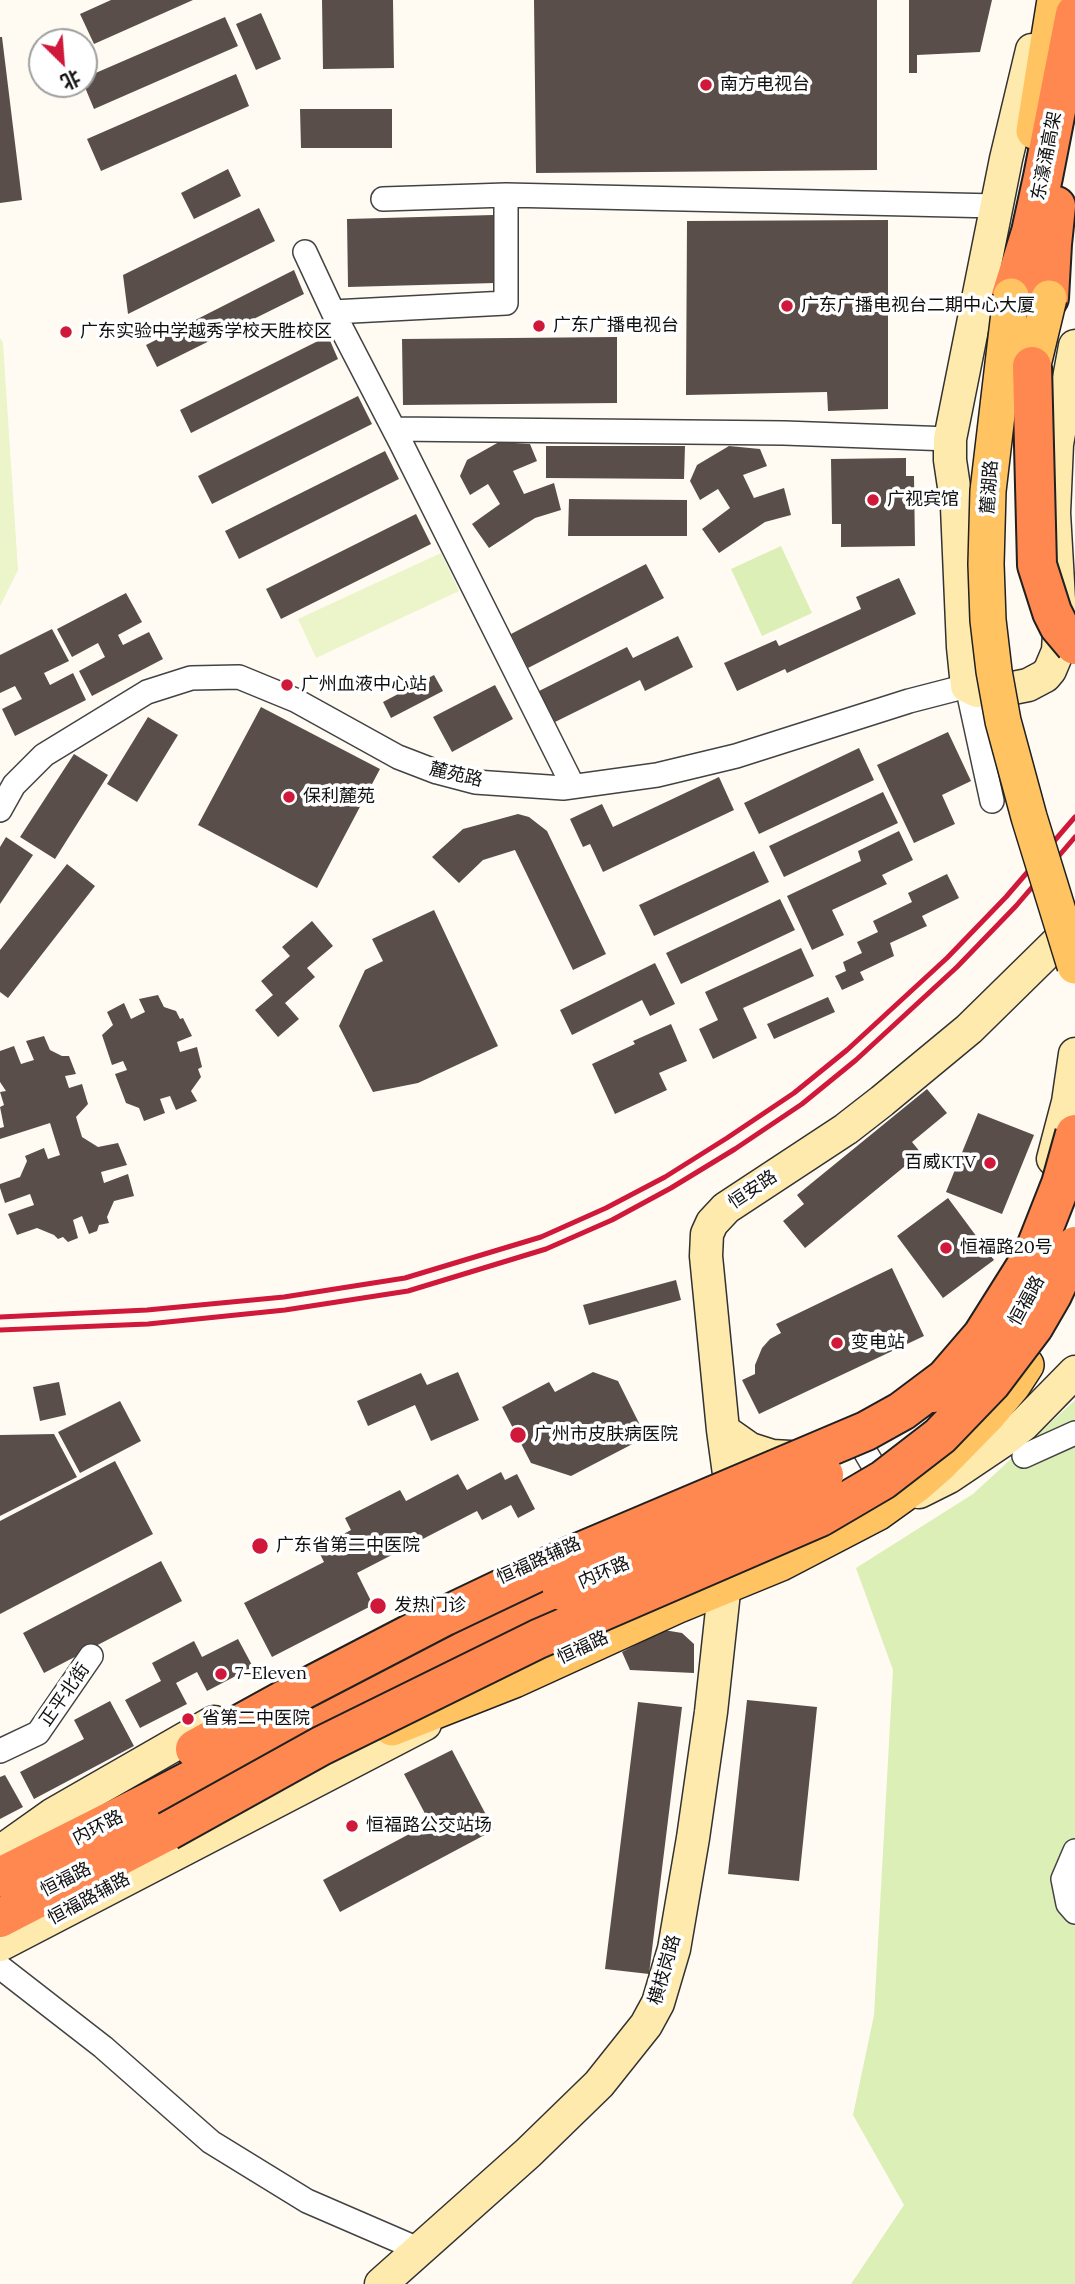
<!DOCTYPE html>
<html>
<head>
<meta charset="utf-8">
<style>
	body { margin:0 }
	#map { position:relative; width:1075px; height:2284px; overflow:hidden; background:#fffbf2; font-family:Lora,"Noto Sans SC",serif }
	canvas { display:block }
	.north { position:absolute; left:28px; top:28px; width:70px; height:70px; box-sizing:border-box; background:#fff; border:2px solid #9f9f9f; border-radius:50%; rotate:155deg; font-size:19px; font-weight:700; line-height:28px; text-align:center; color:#101010 }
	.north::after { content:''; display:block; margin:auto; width:24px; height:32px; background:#cf183a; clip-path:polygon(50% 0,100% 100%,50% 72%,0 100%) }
</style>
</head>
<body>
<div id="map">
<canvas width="1075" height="2284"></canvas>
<div class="north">北</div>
</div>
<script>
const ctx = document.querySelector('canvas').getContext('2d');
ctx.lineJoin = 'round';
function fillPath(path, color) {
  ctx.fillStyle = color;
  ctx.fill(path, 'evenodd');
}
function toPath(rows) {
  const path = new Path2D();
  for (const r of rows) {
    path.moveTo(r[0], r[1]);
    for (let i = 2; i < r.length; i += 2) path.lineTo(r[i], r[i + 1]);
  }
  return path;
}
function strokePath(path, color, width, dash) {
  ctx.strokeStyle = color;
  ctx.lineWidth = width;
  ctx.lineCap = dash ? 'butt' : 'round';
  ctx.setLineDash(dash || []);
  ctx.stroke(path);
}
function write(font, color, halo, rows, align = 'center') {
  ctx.font = font + ' Lora,"Noto Sans SC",serif';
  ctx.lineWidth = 7;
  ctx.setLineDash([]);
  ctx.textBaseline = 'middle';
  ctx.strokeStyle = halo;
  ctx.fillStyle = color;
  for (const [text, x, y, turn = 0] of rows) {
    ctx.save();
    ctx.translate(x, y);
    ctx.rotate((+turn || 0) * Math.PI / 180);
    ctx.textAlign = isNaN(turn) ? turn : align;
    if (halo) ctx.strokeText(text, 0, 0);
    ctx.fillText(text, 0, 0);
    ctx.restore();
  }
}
fillPath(toPath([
	[781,546,812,613,762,636,731,569],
	[1075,1400,1075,2284,851,2284,904,2205,853,2115,874,2015,893,1670,856,1568,973,1494]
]), '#dbefb7');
fillPath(toPath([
	[0,338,3,343,18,570,0,606],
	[441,553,459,591,316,658,298,619]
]), '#ecf5c9');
fillPath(toPath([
	[111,0,193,0,94,44,80,14],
	[322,0,393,0,394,68,323,69],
	[534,0,877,0,877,170,536,173],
	[909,0,992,0,980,52,917,55,917,73,909,73],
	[261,13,281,59,256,70,236,24],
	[225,17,238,46,94,109,84,85,84,78],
	[0,37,2,37,22,200,0,203],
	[236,74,249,106,101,171,87,139],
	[300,109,392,109,392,148,301,148],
	[228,169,241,196,194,219,181,193],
	[259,208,275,241,128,314,123,275],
	[493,215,495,283,348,287,347,219],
	[888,220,888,409,828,411,827,392,686,395,687,221],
	[294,270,304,294,157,367,146,345],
	[328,336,338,359,191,433,180,410],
	[617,337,617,403,403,405,402,339],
	[358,396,372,424,212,504,198,476],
	[499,442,530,444,537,461,513,471,524,494,554,483,561,510,535,518,489,548,472,524,500,504,488,484,470,495,460,476,467,460],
	[546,446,685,446,684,479,546,478],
	[729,446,760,449,767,466,743,475,754,498,784,488,791,515,765,522,719,553,702,529,730,508,718,489,700,500,690,481,697,465],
	[385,451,399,479,239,559,225,531],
	[906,458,906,476,914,476,915,546,841,547,841,524,832,524,831,459],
	[569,499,687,500,687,536,568,536],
	[416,514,431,544,281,619,266,589],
	[646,564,664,598,528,668,511,634],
	[899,578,916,614,787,673,785,669,737,691,724,663,776,640,779,646,861,609,856,597],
	[126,593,142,622,118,635,123,645,149,632,163,659,92,696,79,671,105,657,98,643,72,657,57,629],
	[52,629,69,661,44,673,50,685,73,673,86,700,15,736,2,709,22,699,15,686,0,693,0,655],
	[678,636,693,667,645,691,640,680,555,722,539,691,627,647,633,658],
	[434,675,443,691,391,718,383,702],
	[495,685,513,719,452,752,433,717],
	[261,707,380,769,317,888,198,825],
	[148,717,178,735,137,802,107,784],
	[948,732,971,781,942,795,955,824,914,843,877,765],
	[859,748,874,780,759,834,744,803],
	[74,754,108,775,55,859,20,837],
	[719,777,734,810,603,872,590,844,583,847,570,819,602,804,613,827],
	[883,792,898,823,784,877,769,846],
	[518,814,529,817,547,831,606,954,573,970,515,850,483,860,459,883,432,857,463,829],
	[899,831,913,860,882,875,887,884,832,910,844,935,812,950,787,896,861,861,858,851],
	[6,837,33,855,0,904,0,847],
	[754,851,769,882,654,936,639,905],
	[67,864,95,886,8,998,0,992,0,950],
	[947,874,959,898,922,916,927,926,890,943,894,956,860,972,864,980,842,990,835,976,846,971,843,962,862,953,857,942,878,932,873,921,912,902,908,893],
	[780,899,795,930,681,984,666,953],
	[434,910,498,1046,418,1083,373,1092,339,1026,365,970,383,961,372,939],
	[312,921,333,946,307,968,315,977,285,1003,299,1019,278,1037,255,1010,273,995,261,981,290,956,282,947],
	[801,948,814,976,743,1008,757,1038,713,1059,699,1029,718,1020,705,992],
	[655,963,675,1004,650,1016,642,1000,572,1035,560,1010],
	[158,995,164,1007,176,1011,180,1019,183,1018,192,1036,177,1042,180,1052,197,1047,202,1067,198,1069,201,1077,191,1091,197,1101,176,1110,170,1096,160,1099,165,1113,144,1121,139,1108,126,1103,115,1074,127,1070,123,1061,112,1065,102,1035,113,1025,107,1012,124,1003,131,1019,145,1012,139,999],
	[828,997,835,1012,774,1039,767,1024],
	[671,1024,687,1061,659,1073,667,1090,615,1114,592,1064,635,1044,633,1041],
	[44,1036,50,1050,62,1056,69,1056,76,1074,65,1076,69,1088,82,1084,88,1104,76,1117,82,1137,98,1147,118,1143,127,1165,101,1172,104,1183,128,1174,134,1196,114,1201,107,1217,109,1223,99,1225,97,1231,89,1234,82,1216,73,1220,78,1238,68,1242,63,1237,58,1239,54,1235,37,1228,17,1235,8,1214,34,1205,30,1194,5,1203,0,1188,0,1184,20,1177,27,1161,25,1156,44,1148,48,1159,60,1155,50,1123,0,1139,0,1128,4,1127,0,1107,4,1105,0,1092,6,1091,0,1082,0,1051,14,1046,21,1064,34,1060,26,1041],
	[927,1089,947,1113,912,1142,921,1153,805,1248,783,1221,804,1204,797,1195],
	[978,1113,1034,1135,1002,1214,946,1192],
	[948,1198,994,1260,943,1298,897,1236],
	[892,1268,924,1336,759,1414,742,1380,755,1374,755,1365,762,1348,770,1339,781,1333,776,1324],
	[676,1280,681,1300,589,1325,583,1305],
	[458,1372,479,1420,431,1441,415,1405,368,1426,357,1401,421,1373,427,1385],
	[593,1372,618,1381,646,1437,571,1476,531,1463,502,1407,549,1382,555,1392],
	[59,1382,66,1415,40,1421,33,1387],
	[120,1401,141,1441,80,1473,58,1432],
	[54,1434,77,1477,0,1516,0,1435],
	[115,1461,153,1534,0,1614,0,1521],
	[501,1472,505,1480,517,1474,535,1509,518,1518,511,1505,482,1520,477,1511,357,1573,373,1605,272,1657,244,1603,324,1562,317,1548,351,1530,345,1518,400,1490,406,1501,458,1474,467,1490],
	[161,1561,182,1601,44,1673,23,1633],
	[664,1630,682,1633,694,1644,694,1673,630,1670,622,1652],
	[238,1639,253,1667,207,1691,197,1672,176,1683,187,1704,140,1728,125,1700,161,1681,152,1663,194,1641,202,1657],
	[747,1700,817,1707,799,1881,728,1874],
	[110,1701,134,1746,34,1799,20,1772,84,1739,74,1720],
	[638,1702,682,1707,649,1974,605,1969],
	[452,1750,494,1830,340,1912,323,1880,430,1823,404,1774],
	[5,1775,23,1807,0,1819,0,1777]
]), '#5a4e4b');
const street = toPath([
	[383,199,506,195,997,206],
	[305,252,333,312,401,443,573,786],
	[333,312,506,303,506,195],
	[394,429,784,433,950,439],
	[0,810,14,785,44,755,147,692,191,678,239,677,295,700,398,757,437,772,475,782,563,788,657,775,736,756,909,701,967,686,992,801],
	[853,1431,873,1465],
	[1024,1456,1075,1433],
	[0,1751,38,1733,91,1656],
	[1075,1851,1063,1879,1068,1904,1075,1912],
	[0,1967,103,2047,211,2142,307,2201,418,2249]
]);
const secondary = toPath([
	[1032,50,1006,159,950,439,950,460,957,507,963,647,967,686,977,691,1008,689,1028,685,1045,676,1050,670,1058,651,1060,617,1054,513,1057,444,1075,346],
	[1053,1159,1068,1102,1075,1054],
	[723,1430,750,1449,772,1456,790,1457],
	[919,1492,949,1477,1004,1440,1023,1425,1075,1372],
	[731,1512,730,1481,723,1430,706,1256,707,1234,712,1223,726,1208,846,1129,882,1101,969,1029,1075,925],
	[0,1852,52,1815,214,1722],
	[0,1945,425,1724],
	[381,2284,528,2153,599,2084,646,2025,658,2003,674,1949,693,1838,711,1712,727,1564]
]);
const primary = toPath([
	[1034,131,1055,0],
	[392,1728,514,1680,676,1606,781,1563,877,1513,916,1485,940,1464,988,1415,1013,1385,1026,1365]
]);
const highway = toPath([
	[1011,296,1031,232,1043,177,1075,14],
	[1049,298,1052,244,1056,206],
	[195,1749,295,1694],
	[0,1877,149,1802,436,1652,562,1591],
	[0,1918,168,1831]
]);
strokePath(street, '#434343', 26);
strokePath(secondary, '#323232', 35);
strokePath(primary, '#212121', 38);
strokePath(highway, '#212121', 42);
strokePath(street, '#fff', 23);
strokePath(secondary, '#ffeaad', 32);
strokePath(primary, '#ffc362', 35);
strokePath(highway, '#ff8850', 38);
strokePath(toPath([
	[0,1317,147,1310,284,1297,405,1278,541,1237,606,1208,665,1177,727,1138,794,1093,847,1050,947,958,1006,897,1075,817],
	[0,1330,148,1324,285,1310,408,1291,546,1249,612,1220,671,1188,735,1149,802,1104,856,1060,957,967,1016,906,1075,837]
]), '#cf183a', 5);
const primaryBridge = toPath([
	[1011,296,988,491,986,564,988,620,994,671,1003,721,1029,817,1075,966],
	[1026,394,1049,298]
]);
const highwayBridge = toPath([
	[1032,366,1037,565,1052,612,1059,626,1075,645],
	[933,1393,982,1336,1033,1255,1061,1184,1075,1134],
	[562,1591,731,1519,795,1491,824,1475],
	[295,1694,445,1616,573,1555,866,1431,902,1411,950,1375],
	[168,1831,321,1746,538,1639,820,1517,883,1480,940,1436,991,1383,1034,1326,1052,1295,1075,1246]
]);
strokePath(primaryBridge, '#212121', 38, []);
strokePath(highwayBridge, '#212121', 42, []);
strokePath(primaryBridge, '#ffc362', 35);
strokePath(highwayBridge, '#ff8850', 38);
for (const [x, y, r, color] of [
	[706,85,7,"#cf183a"],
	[787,306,7,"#cf183a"],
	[539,326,7,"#cf183a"],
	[66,332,7,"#cf183a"],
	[873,500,7,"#cf183a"],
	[287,685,7,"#cf183a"],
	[289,797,7,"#cf183a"],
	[990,1163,7,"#cf183a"],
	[946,1248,7,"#cf183a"],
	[837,1343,7,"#cf183a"],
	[518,1435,9,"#cf183a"],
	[260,1546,9,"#cf183a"],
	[378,1606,9,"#cf183a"],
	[221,1674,7,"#cf183a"],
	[188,1719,7,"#cf183a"],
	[352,1826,7,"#cf183a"]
]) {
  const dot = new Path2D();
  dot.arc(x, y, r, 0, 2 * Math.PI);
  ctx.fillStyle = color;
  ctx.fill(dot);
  strokePath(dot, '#fff', 2.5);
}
write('18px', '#101010', '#fff', [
	["南方电视台",720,85],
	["广东广播电视台二期中心大厦",801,306],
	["广东广播电视台",553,326],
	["广东实验中学越秀学校天胜校区",80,332],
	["广视宾馆",887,500],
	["广州血液中心站",301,685],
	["保利麓苑",303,797],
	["百威KTV",976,1163,"right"],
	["恒福路20号",960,1248],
	["变电站",851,1343],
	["广州市皮肤病医院",534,1435],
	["广东省第二中医院",276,1546],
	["发热门诊",394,1606],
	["7-Eleven",235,1674],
	["省第二中医院",202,1719],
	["恒福路公交站场",366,1826]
], 'left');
write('18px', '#101010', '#fff', [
	["东濠涌高架",1047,156,-79],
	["麓湖路",990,487,-86],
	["麓苑路",456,775,13],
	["恒安路",753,1190,-34],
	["恒福路",1027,1301,-61],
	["恒福路辅路",539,1561,-24],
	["内环路",604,1573,-23],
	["恒福路",583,1648,-25],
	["正平北街",65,1695,-55],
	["内环路",98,1828,-27],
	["恒福路",66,1880,-27],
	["恒福路辅路",89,1899,-28],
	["横枝岗路",665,1970,-74]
]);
</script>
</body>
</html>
